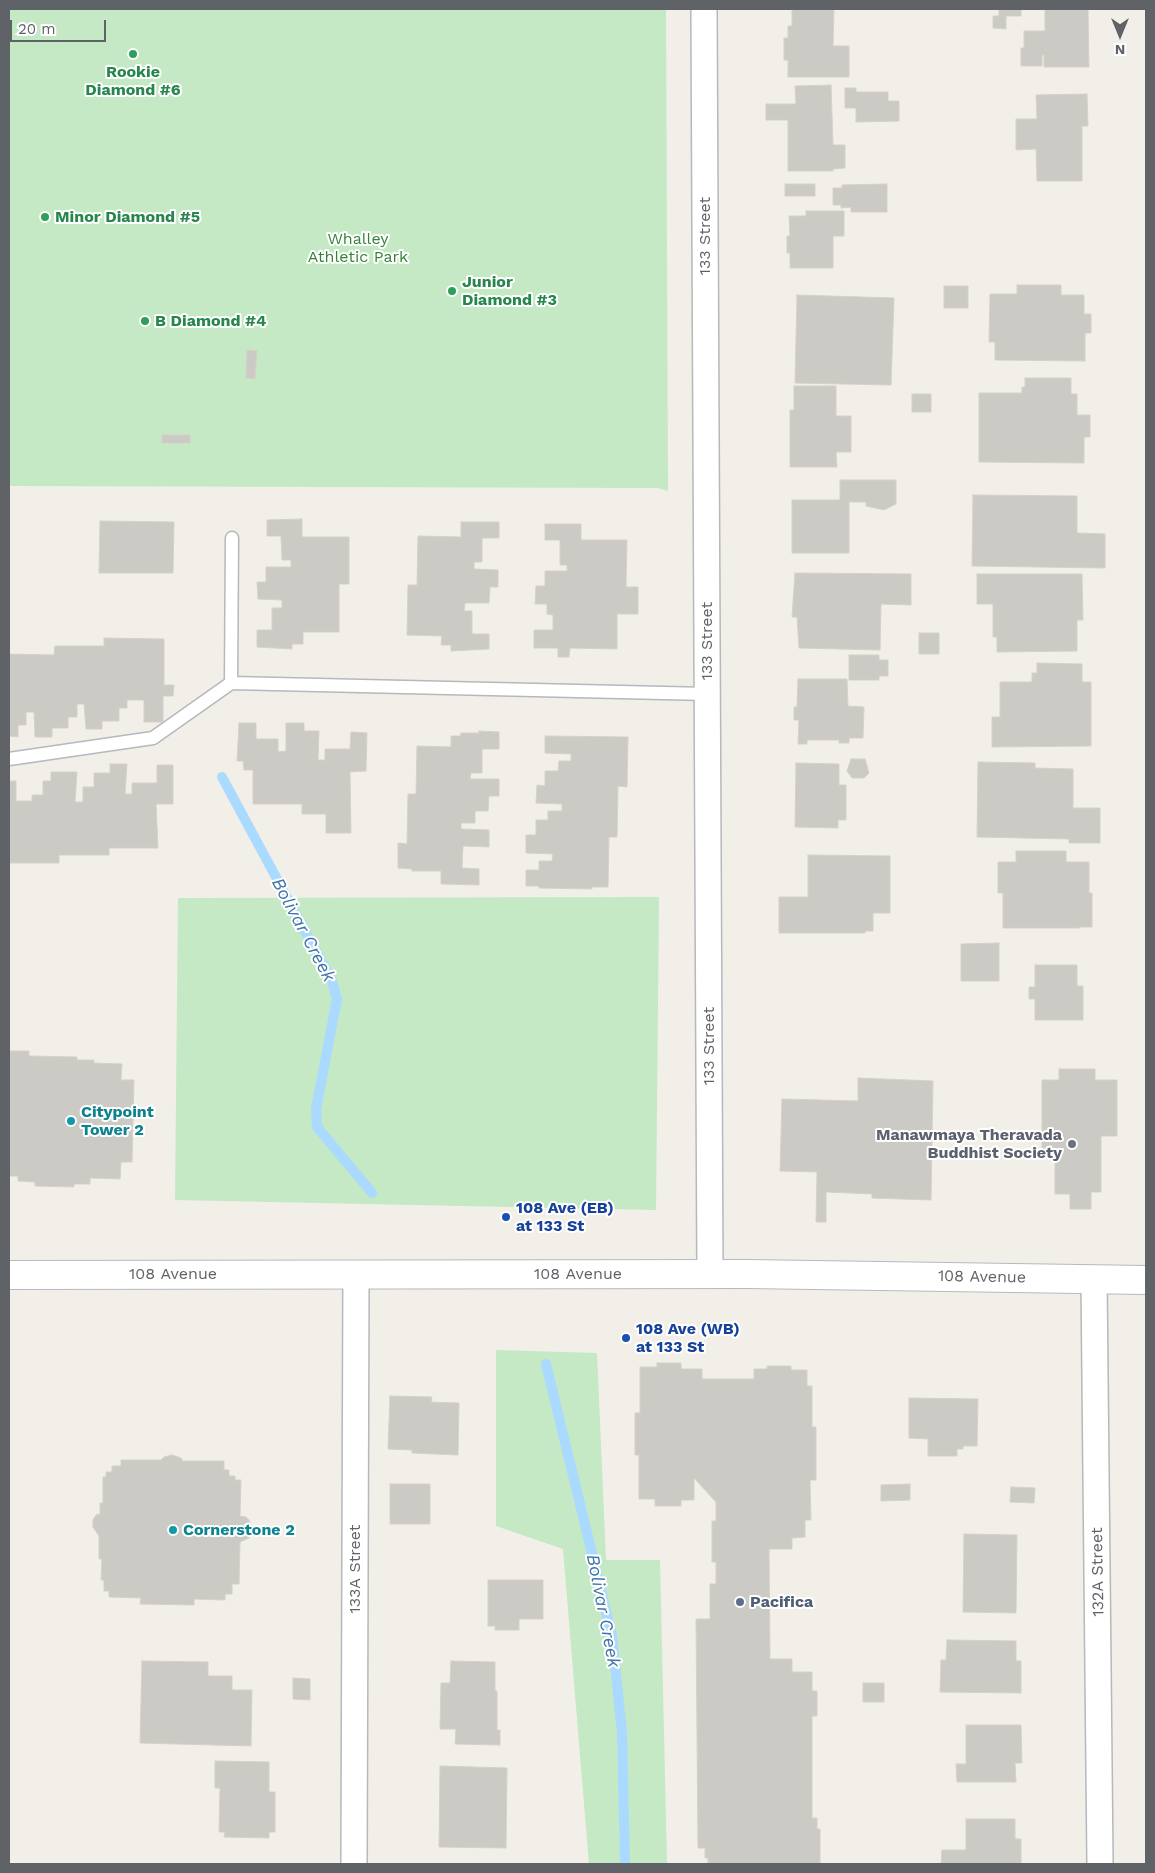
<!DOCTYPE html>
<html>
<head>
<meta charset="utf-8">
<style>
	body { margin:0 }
	#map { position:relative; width:1155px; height:1873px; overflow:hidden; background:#f1efe8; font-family:"Work Sans",sans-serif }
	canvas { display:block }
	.frame { position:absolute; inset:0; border:10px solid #5f6368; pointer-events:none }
	.north { position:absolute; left:1095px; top:10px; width:50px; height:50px; -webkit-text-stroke:4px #fff; paint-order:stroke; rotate:180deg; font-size:14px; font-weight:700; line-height:20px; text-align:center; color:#5f6368 }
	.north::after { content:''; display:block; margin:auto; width:18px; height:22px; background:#5f6368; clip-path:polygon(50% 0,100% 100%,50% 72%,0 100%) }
	.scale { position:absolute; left:10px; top:20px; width:96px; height:22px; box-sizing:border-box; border:2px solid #5f6368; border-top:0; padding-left:6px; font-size:15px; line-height:18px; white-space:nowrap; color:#5f6368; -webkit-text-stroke:4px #fff; paint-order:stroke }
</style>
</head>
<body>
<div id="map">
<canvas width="1155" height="1873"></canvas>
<div class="frame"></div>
<div class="north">N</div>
<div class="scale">20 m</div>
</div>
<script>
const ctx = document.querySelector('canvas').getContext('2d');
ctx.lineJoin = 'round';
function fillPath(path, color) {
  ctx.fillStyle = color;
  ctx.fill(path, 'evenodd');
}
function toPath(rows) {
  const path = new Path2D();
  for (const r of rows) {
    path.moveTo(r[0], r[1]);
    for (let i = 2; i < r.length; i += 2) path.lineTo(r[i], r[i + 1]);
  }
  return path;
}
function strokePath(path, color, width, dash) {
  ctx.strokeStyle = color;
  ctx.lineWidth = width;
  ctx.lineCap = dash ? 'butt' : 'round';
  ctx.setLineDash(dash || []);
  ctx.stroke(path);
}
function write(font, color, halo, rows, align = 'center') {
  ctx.font = font + ' "Work Sans",sans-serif';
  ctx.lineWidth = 4;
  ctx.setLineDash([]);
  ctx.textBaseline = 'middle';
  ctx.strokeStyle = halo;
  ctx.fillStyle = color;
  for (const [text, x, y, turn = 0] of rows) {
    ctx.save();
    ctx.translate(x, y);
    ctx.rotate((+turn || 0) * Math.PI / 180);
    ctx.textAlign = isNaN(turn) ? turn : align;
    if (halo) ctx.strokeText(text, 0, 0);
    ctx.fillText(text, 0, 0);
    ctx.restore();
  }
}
fillPath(toPath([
	[9,9,666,9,668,491,658,488,9,486],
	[659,897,656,1210,175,1200,178,898],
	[496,1350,597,1353,606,1560,660,1560,667,1864,589,1864,563,1549,496,1526]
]), '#c5e8c5');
strokePath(toPath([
	[222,777,332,981,337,999,316,1109,317,1127,372,1193],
	[546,1364,612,1636,622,1732,625,1864]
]), '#aadaff', 10);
const building = toPath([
	[792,9,834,9,833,46,849,46,849,77,788,77,788,60,784,60,784,38,788,38,788,26,792,26,792,9],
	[999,9,1021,9,1021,16,1006,16,1006,29,993,28,993,16,999,16,999,9],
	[1045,9,1088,9,1089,67,1044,67,1044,55,1042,55,1042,66,1021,66,1021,48,1024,48,1024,31,1045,31,1045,9],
	[831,85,833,145,845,145,845,168,833,169,833,171,788,171,788,120,766,120,766,104,796,104,795,86,831,85],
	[845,88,856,88,856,92,888,92,888,101,899,101,899,121,856,122,856,108,845,108,845,88],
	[1087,94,1088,126,1082,126,1082,181,1037,181,1036,149,1016,150,1016,119,1037,119,1036,95,1087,94],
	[785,184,815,184,815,196,785,196,785,184],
	[887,184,887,212,851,212,851,207,841,208,841,205,833,205,833,188,842,188,842,185,887,184],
	[806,211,844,211,844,236,833,236,833,268,790,268,790,253,787,253,787,236,790,236,789,216,806,216,806,211],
	[1017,285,1061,285,1061,295,1084,295,1084,314,1091,314,1091,333,1085,333,1085,361,995,360,995,342,989,342,990,294,1017,294,1017,285],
	[944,286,968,286,968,308,944,308,944,286],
	[797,295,894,298,891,385,795,383,797,295],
	[247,350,257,351,255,379,246,378,247,350],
	[1025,378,1071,378,1071,394,1077,394,1077,415,1090,415,1090,437,1084,437,1084,463,979,462,979,393,1022,393,1022,387,1025,387,1025,378],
	[794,386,836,386,836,416,851,416,851,452,836,452,837,467,790,467,790,410,794,410,794,386],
	[912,394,931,394,931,412,912,412,912,394],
	[162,435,190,435,190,443,162,443,162,435],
	[840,480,896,480,896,504,884,510,866,506,866,502,849,502,849,553,792,553,792,500,840,500,840,480],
	[973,495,1077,496,1077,533,1105,534,1105,568,972,566,973,495],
	[302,519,302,537,349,537,349,584,339,584,339,632,303,632,303,644,292,644,292,649,257,647,257,630,272,630,272,608,282,608,282,600,258,599,257,582,266,582,266,567,291,567,291,560,282,560,281,536,267,536,267,520,302,519],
	[100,521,174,522,173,573,99,573,100,521],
	[461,522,499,522,499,538,482,538,482,562,474,562,474,569,498,570,498,587,490,587,489,603,465,603,464,611,472,611,472,634,489,634,489,649,451,651,451,645,441,645,442,636,407,635,408,585,417,585,418,536,461,537,461,522],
	[545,524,581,524,581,540,627,540,626,587,638,587,638,614,617,614,617,649,570,648,569,657,558,657,558,648,534,648,534,630,553,630,553,615,547,614,547,604,535,604,536,586,545,586,545,571,567,571,567,565,560,565,560,540,545,540,545,524],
	[795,573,911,574,911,605,881,604,880,650,799,648,797,617,792,617,795,573],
	[977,574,1082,574,1083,620,1077,620,1077,651,997,652,997,637,993,637,993,604,977,604,977,574],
	[919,633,939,633,939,654,919,654,919,633],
	[104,638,164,639,164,685,174,685,173,696,163,696,163,722,144,722,144,700,127,700,127,708,119,708,119,721,102,721,102,729,86,729,84,704,77,704,77,717,68,717,68,728,52,728,52,737,35,737,34,712,26,712,26,725,18,725,18,737,9,736,9,654,54,655,55,646,104,646,104,638],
	[849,655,879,655,879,660,888,660,888,676,879,676,879,680,849,680,849,655],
	[1037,663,1082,664,1082,682,1091,682,1091,746,992,747,992,717,1000,717,1000,682,1032,682,1032,673,1037,673,1037,663],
	[798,679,847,679,848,706,864,707,863,738,849,738,849,743,839,743,839,740,807,740,807,744,798,744,799,720,794,720,794,707,797,707,798,679],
	[239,723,256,723,256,739,278,739,278,752,286,751,286,723,304,723,304,731,319,731,318,760,325,760,325,749,350,749,351,732,367,733,366,771,350,772,351,833,326,833,326,814,302,814,302,804,253,804,253,770,244,770,243,761,237,761,239,723],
	[479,731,499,732,499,749,482,749,482,773,471,773,470,779,499,779,499,796,489,796,488,811,475,811,475,823,461,823,461,829,489,830,489,847,463,846,462,868,479,869,479,885,441,884,441,871,412,871,412,869,398,868,398,843,407,844,408,794,416,794,417,746,451,747,451,736,460,736,461,733,479,733,479,731],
	[545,736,628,737,627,787,618,786,617,837,609,837,608,887,592,887,592,889,539,888,539,886,526,886,526,870,539,870,539,861,552,861,553,854,526,853,526,835,536,835,536,820,548,820,548,811,562,811,562,804,536,803,537,785,545,786,545,771,558,771,559,761,571,761,571,754,545,753,545,736],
	[851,759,865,759,869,773,864,778,852,778,847,771,851,759],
	[978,762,1035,763,1035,768,1073,769,1073,808,1100,808,1100,843,1069,843,1069,839,977,837,978,762],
	[796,763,839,764,839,785,846,785,846,820,838,820,838,828,795,827,796,763],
	[110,764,127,764,125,794,132,794,132,783,157,783,157,765,173,765,173,804,156,804,158,848,109,848,109,855,59,855,59,863,9,863,9,781,16,781,16,801,32,801,32,795,43,795,43,781,51,781,51,772,77,772,75,802,83,802,83,787,94,787,94,773,110,773,110,764],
	[1016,851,1066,851,1066,862,1089,862,1089,893,1092,893,1092,927,1080,927,1080,928,1003,928,1003,893,998,893,998,862,1016,862,1016,851],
	[808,855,890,856,890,913,873,913,873,931,865,931,865,933,779,933,779,897,808,897,808,855],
	[999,943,999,981,961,981,961,944,999,943],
	[1035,965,1077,965,1077,986,1083,986,1083,1020,1035,1020,1035,999,1029,999,1029,987,1035,987,1035,965],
	[9,1051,29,1051,29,1056,77,1057,77,1060,94,1060,94,1063,122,1064,121,1080,134,1080,132,1162,121,1162,120,1179,90,1178,90,1184,74,1184,74,1187,35,1186,35,1182,18,1181,18,1176,9,1176,9,1051],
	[1059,1069,1095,1069,1095,1080,1117,1080,1117,1136,1101,1136,1101,1192,1091,1192,1091,1209,1070,1209,1070,1194,1055,1194,1055,1153,1042,1153,1042,1080,1059,1080,1059,1069],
	[858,1078,933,1081,931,1200,872,1198,872,1194,826,1192,826,1222,816,1222,817,1172,780,1171,782,1099,858,1101,858,1078],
	[657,1363,681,1363,681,1369,702,1369,702,1379,754,1379,754,1369,767,1369,767,1366,791,1366,791,1370,807,1370,807,1386,812,1386,812,1427,816,1427,816,1480,810,1480,811,1520,805,1520,805,1537,792,1538,792,1549,769,1549,770,1659,792,1659,792,1672,812,1672,812,1691,817,1691,817,1716,812,1716,812,1818,817,1818,817,1829,820,1829,820,1864,708,1864,708,1858,705,1858,705,1848,698,1848,696,1619,710,1619,710,1584,716,1584,716,1562,712,1562,712,1521,716,1521,716,1502,694,1478,694,1500,681,1500,681,1506,655,1506,655,1499,639,1499,639,1455,635,1455,635,1413,640,1413,640,1367,657,1367,657,1363],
	[390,1396,432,1397,431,1402,459,1403,458,1455,412,1453,412,1450,388,1449,390,1396],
	[909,1398,978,1399,977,1446,963,1446,963,1449,957,1449,957,1456,928,1456,928,1439,909,1438,909,1398],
	[172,1455,181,1458,183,1461,224,1461,224,1470,229,1470,229,1476,235,1476,235,1480,241,1480,240,1516,246,1517,249,1520,253,1529,249,1538,240,1542,239,1584,232,1584,232,1594,225,1594,225,1600,194,1599,194,1605,140,1604,141,1598,109,1597,109,1591,104,1591,104,1580,101,1580,102,1559,99,1559,99,1536,93,1527,93,1520,96,1515,100,1514,100,1503,103,1503,103,1477,106,1477,106,1472,112,1472,112,1466,121,1466,121,1460,161,1460,164,1457,172,1455],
	[390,1484,430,1484,430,1524,390,1524,390,1484],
	[910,1484,910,1500,881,1501,881,1485,910,1484],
	[1011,1487,1035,1488,1034,1503,1010,1502,1011,1487],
	[964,1534,1017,1535,1016,1613,963,1612,964,1534],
	[488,1580,543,1580,543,1619,519,1619,519,1630,495,1630,495,1626,488,1626,488,1580],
	[947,1640,1016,1641,1016,1661,1021,1661,1021,1693,940,1692,941,1660,946,1660,947,1640],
	[142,1661,208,1662,208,1676,232,1676,232,1690,252,1690,251,1746,140,1743,142,1661],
	[451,1661,495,1662,495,1691,497,1691,497,1730,500,1730,500,1745,455,1744,456,1729,440,1729,441,1683,450,1683,451,1661],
	[293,1678,310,1679,310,1700,293,1699,293,1678],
	[863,1683,884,1683,884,1702,863,1702,863,1683],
	[966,1725,1021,1725,1022,1763,1015,1763,1016,1782,957,1782,956,1764,966,1764,966,1725],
	[215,1761,269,1762,269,1792,275,1792,275,1832,269,1832,269,1838,224,1837,225,1832,219,1832,220,1788,215,1788,215,1761],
	[440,1766,507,1768,506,1848,439,1847,440,1766],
	[966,1819,1015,1819,1015,1839,1021,1839,1021,1864,941,1864,942,1850,966,1850,966,1819]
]);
fillPath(building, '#cccac5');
strokePath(building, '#d6d1c6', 1);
const service = toPath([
	[231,683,232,538],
	[9,759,153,738,231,683,707,694]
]);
const minor = toPath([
	[704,9,710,1274],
	[1094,1279,1100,1864],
	[354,1864,356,1274]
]);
const secondary = toPath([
	[9,1275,747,1274,1146,1280]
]);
strokePath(service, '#b5b8bc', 15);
strokePath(minor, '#b5b8bc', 28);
strokePath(secondary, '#b6babf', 30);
strokePath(service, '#fff', 12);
strokePath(minor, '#fff', 25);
strokePath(secondary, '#fff', 28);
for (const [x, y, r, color] of [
	[133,54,5,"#2e9e5b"],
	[45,217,5,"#2e9e5b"],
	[452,291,5,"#2e9e5b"],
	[145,321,5,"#2e9e5b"],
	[71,1121,5,"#0f9aa8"],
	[1072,1144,5,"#6b7280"],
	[506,1217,5,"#1a4fb4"],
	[626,1338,5,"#1a4fb4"],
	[173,1530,5,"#0f9aa8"],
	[740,1602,5,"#5c6f8a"]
]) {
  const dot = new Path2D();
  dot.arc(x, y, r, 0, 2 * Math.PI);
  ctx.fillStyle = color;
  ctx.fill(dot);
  strokePath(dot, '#fff', 2);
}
write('bold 16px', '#27864d', '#fff', [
	["Rookie",133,72,"center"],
	["Diamond #6",133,90,"center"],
	["Minor Diamond #5",55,217],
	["Junior",462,282],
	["Diamond #3",462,300],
	["B Diamond #4",155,321]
], 'left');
write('16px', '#5f6368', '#fff', [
	["133 Street",705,236,-90],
	["133 Street",707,641,-90],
	["133 Street",709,1046,-90],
	["108 Avenue",173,1274],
	["108 Avenue",578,1274],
	["108 Avenue",982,1277,1],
	["133A Street",355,1569,-90],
	["132A Street",1098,1572,-91]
]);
write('16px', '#348238', '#fff', [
	["Whalley",358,239],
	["Athletic Park",358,257]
]);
write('bold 16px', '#0d838f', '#fff', [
	["Citypoint",81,1112],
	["Tower 2",81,1130],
	["Cornerstone 2",183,1530]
], 'left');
write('bold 16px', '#5b616d', '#fff', [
	["Manawmaya Theravada",1062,1135],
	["Buddhist Society",1062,1153]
], 'right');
write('bold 16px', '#164399', '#fff', [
	["108 Ave (EB)",516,1208],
	["at 133 St",516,1226],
	["108 Ave (WB)",636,1329],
	["at 133 St",636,1347]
], 'left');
write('bold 16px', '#4e5e75', '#fff', [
	["Pacifica",750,1602]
], 'left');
write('italic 18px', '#4174aa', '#fff', [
	["Bolivar Creek",303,930,62],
	["Bolivar Creek",603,1611,79]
]);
</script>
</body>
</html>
